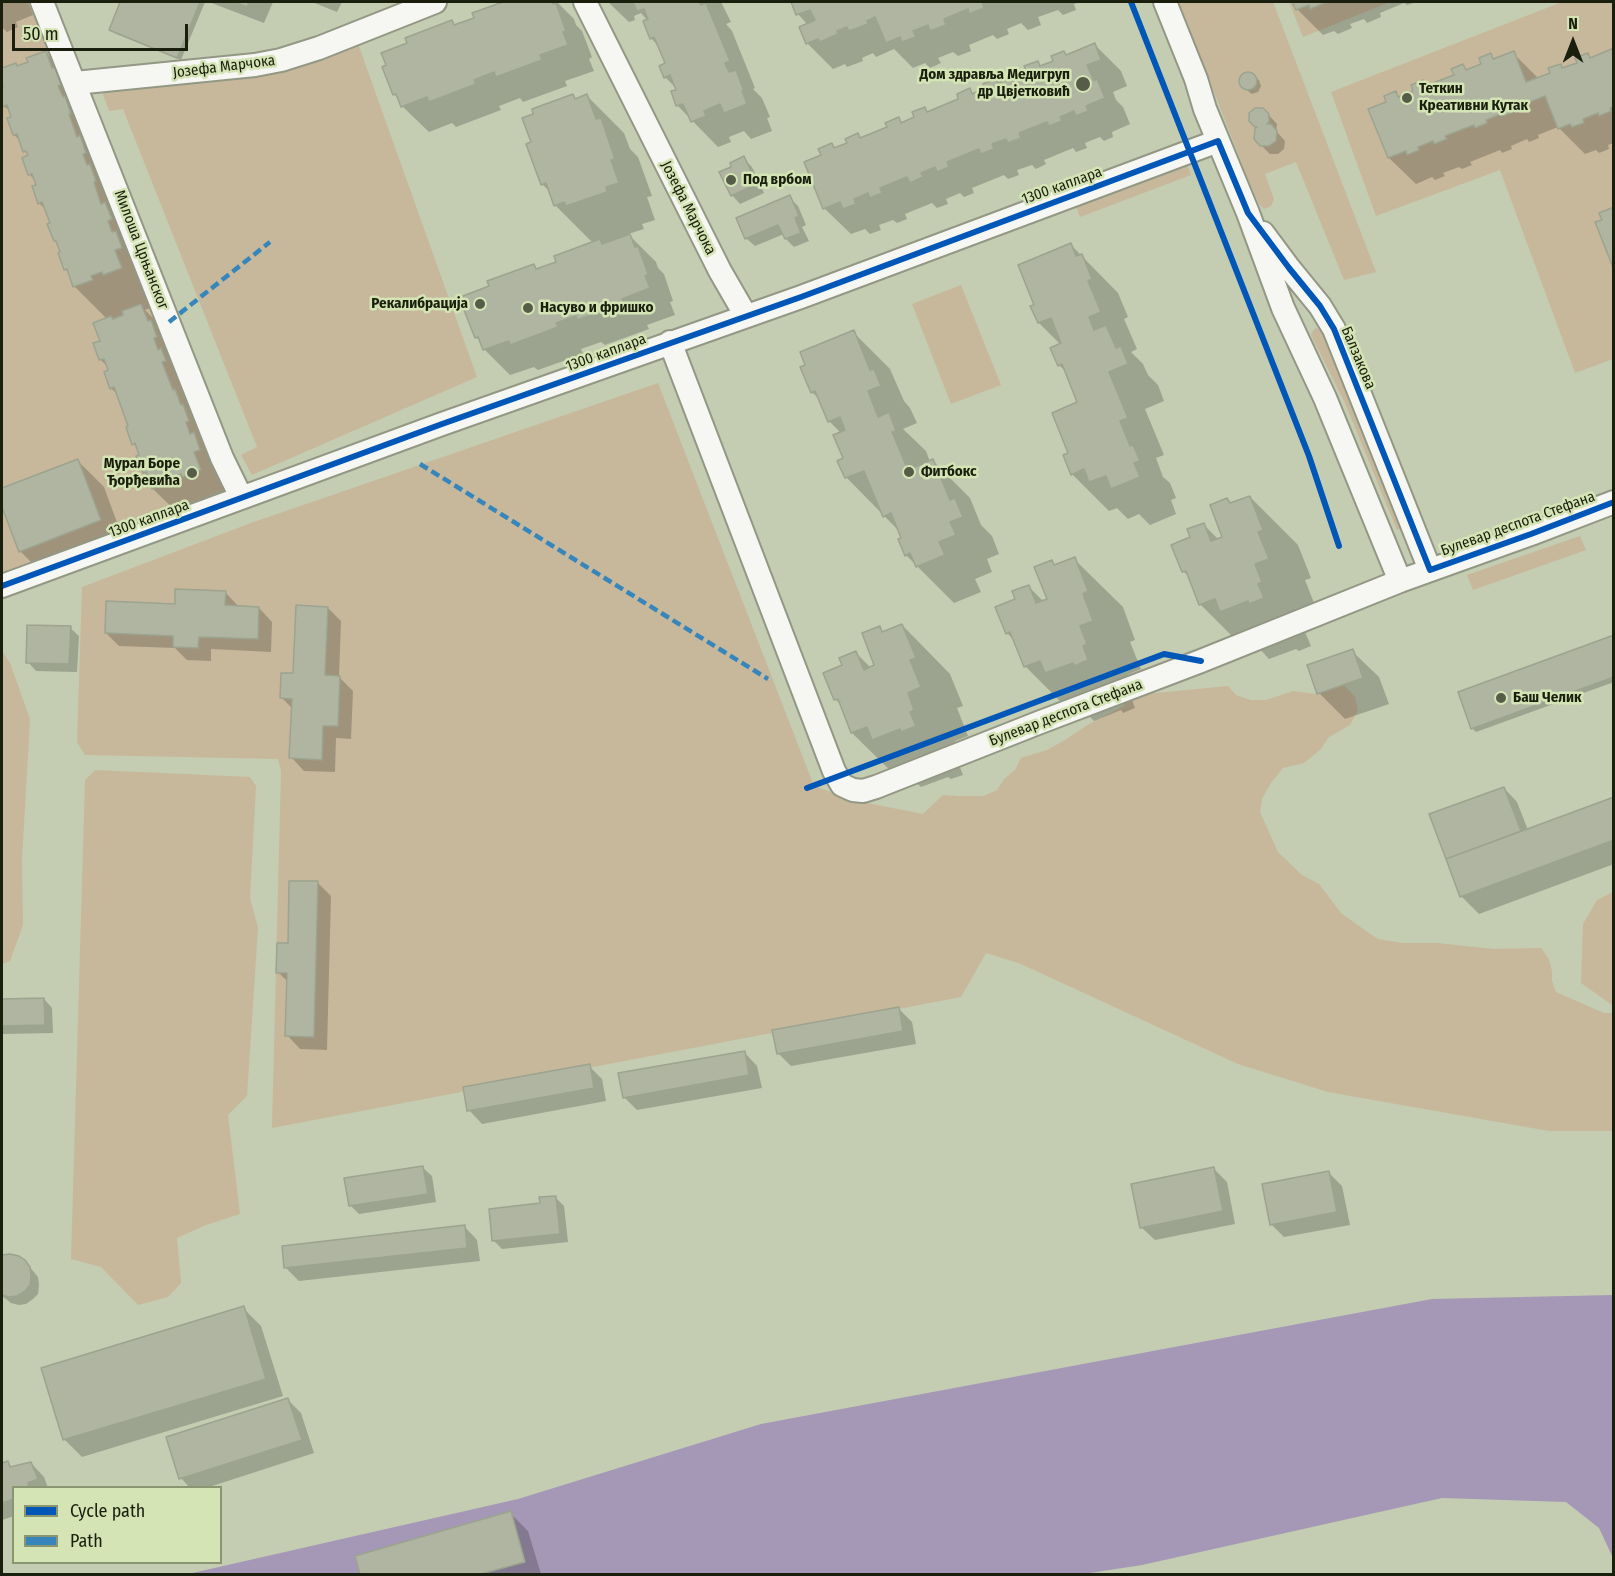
<!DOCTYPE html>
<html>
<head>
<meta charset="utf-8">
<style>
	body { margin:0 }
	#map { position:relative; width:1615px; height:1576px; overflow:hidden; background:#c4ccb2; font-family:"Fira Sans Condensed",sans-serif }
	canvas { display:block }
	.frame { position:absolute; inset:0; border:3px solid #1a1f0d; pointer-events:none }
	.legend { position:absolute; left:12px; top:1486px; width:210px; height:78px; box-sizing:border-box; background:#d4e4b5; border:2px solid #8a9572; margin:0; padding:8px 10px; list-style:none; font-size:18px; color:#1a1f0d }
	.legend li { display:flex; align-items:center; gap:12px; height:30px }
	.legend b { width:30px; border:2px solid #8a9572 }
	.north { position:absolute; left:1543px; top:12px; width:60px; height:60px; -webkit-text-stroke:4px #d4e4b5; paint-order:stroke; rotate:0deg; font-size:16px; font-weight:700; line-height:24px; text-align:center; color:#1a1f0d }
	.north::after { content:''; display:block; margin:auto; width:21px; height:27px; background:#1a1f0d; clip-path:polygon(50% 0,100% 100%,50% 72%,0 100%) }
	.scale { position:absolute; left:12px; top:24px; width:176px; height:27px; box-sizing:border-box; border:3px solid #1a1f0d; border-top:0; padding-left:8px; font-size:18px; line-height:21px; white-space:nowrap; color:#1a1f0d; -webkit-text-stroke:4px #d4e4b5; paint-order:stroke }
</style>
</head>
<body>
<div id="map">
<canvas width="1615" height="1576"></canvas>
<div class="frame"></div>
<ul class="legend">
<li><b style="height:8px;background:#0057b8"></b>Cycle path</li>
<li><b style="height:8px;background:#3686bb"></b>Path</li>
</ul>
<div class="north">N</div>
<div class="scale">50 m</div>
</div>
<script>
const ctx = document.querySelector('canvas').getContext('2d');
ctx.lineJoin = 'round';
function fillPath(path, color) {
  ctx.fillStyle = color;
  ctx.fill(path, 'evenodd');
}
function toPath(rows) {
  const path = new Path2D();
  for (const r of rows) {
    if (r.length === 3) {
      path.moveTo(r[0] + r[2], r[1]);
      path.arc(r[0], r[1], r[2], 0, 2 * Math.PI);
      continue;
    }
    path.moveTo(r[0], r[1]);
    for (let i = 2; i < r.length; i += 2) path.lineTo(r[i], r[i + 1]);
  }
  return path;
}
function strokePath(path, color, width, dash) {
  ctx.strokeStyle = color;
  ctx.lineWidth = width;
  ctx.lineCap = dash ? 'butt' : 'round';
  ctx.setLineDash(dash || []);
  ctx.stroke(path);
}
function write(font, color, halo, rows, align = 'center') {
  ctx.font = font + ' "Fira Sans Condensed",sans-serif';
  ctx.lineWidth = 5;
  ctx.setLineDash([]);
  ctx.textBaseline = 'middle';
  ctx.strokeStyle = halo;
  ctx.fillStyle = color;
  for (const [text, x, y, turn = 0] of rows) {
    ctx.save();
    ctx.translate(x, y);
    ctx.rotate((+turn || 0) * Math.PI / 180);
    ctx.textAlign = isNaN(turn) ? turn : align;
    if (halo) ctx.strokeText(text, 0, 0);
    ctx.fillText(text, 0, 0);
    ctx.restore();
  }
}
fillPath(toPath([
	[2,2,32,2,221,481,232,477,227,503,222,491,2,574],
	[1179,2,1273,2,1376,272,1344,280,1296,162,1265,174,1274,199,1271,206,1264,209,1259,204,1249,182],
	[1289,2,1390,2,1303,37],
	[1562,2,1613,2,1613,359,1575,373,1500,170,1376,216,1331,92],
	[356,38,477,377,252,475,241,455,257,447,123,109,109,111,98,81],
	[1187,163,1191,175,1080,217,1075,204],
	[961,285,1001,385,951,404,912,304],
	[1315,328,1324,330,1402,528,1397,530,1345,403,1314,341,1311,334],
	[658,383,814,786,852,800,923,814,943,795,958,796,984,796,997,790,1004,779,1015,770,1021,758,1047,750,1065,740,1089,724,1122,707,1135,695,1228,686,1236,695,1251,700,1266,700,1293,691,1317,694,1344,685,1355,697,1358,710,1350,725,1329,737,1321,749,1304,763,1283,768,1271,783,1262,799,1260,812,1278,852,1302,875,1319,884,1341,913,1366,931,1378,939,1403,943,1438,943,1493,949,1541,948,1549,959,1552,971,1552,981,1556,992,1604,1013,1613,1013,1613,1131,1549,1131,1328,1092,1238,1064,1021,964,986,953,961,997,272,1128,281,771,278,759,85,755,77,742,82,587,251,523],
	[1580,536,1586,550,1473,590,1467,575],
	[2,651,10,663,30,719,22,860,23,925,10,961,2,964],
	[95,770,250,777,256,786,250,898,258,928,247,1096,228,1115,240,1214,206,1225,177,1238,181,1283,168,1297,138,1305,101,1267,71,1259,85,780],
	[1613,892,1614,1004,1612,1005,1581,983,1583,924,1597,900]
]), '#c7b89b');
fillPath(toPath([
	[1613,1295,1613,1558,1599,1528,1566,1502,1442,1498,1142,1565,1083,1574,188,1574,518,1499,761,1424,1432,1299]
]), '#a498b6');
fillPath(toPath([
	[2,2,28,2,33,15,16,22,18,27,7,32,2,27],
	[122,2,205,2,181,60,114,33,111,30],
	[209,2,273,2,264,23],
	[312,2,342,2,337,12],
	[507,2,557,2,574,19,576,25,582,31,592,57,589,59,594,71,565,81,567,86,523,102,520,98,499,106,501,110,456,127,452,123,429,132,402,106,400,100,394,94,409,44,452,22,456,26,476,19,474,14],
	[608,2,721,2,731,22,726,24,732,31,755,88,753,89,762,98,770,117,767,118,772,131,751,139,744,131,729,137,731,142,718,147,677,105,678,90,665,77,667,64,660,48,651,38,648,21,641,13,634,16,635,20,629,22],
	[792,2,1081,2,1074,4,1076,10,1063,15,1058,10,1038,17,1041,25,1028,30,1021,23,1007,29,1009,34,997,39,993,35,969,45,971,51,958,56,953,52,938,58,941,63,930,68,925,63,913,68,894,49,876,57,873,53,862,58,863,61,847,67,845,64,833,69,807,43,808,25,798,14],
	[1294,2,1417,2,1407,5,1404,3,1380,13,1381,17,1367,23,1364,19,1350,24,1352,28,1338,34,1334,31,1323,35,1297,9],
	[1095,45,1121,71,1127,86,1113,92,1116,100,1123,107,1130,124,1112,132,1113,137,1104,141,1100,137,1085,143,1087,148,1076,152,1073,148,1044,160,1046,164,1036,169,1032,165,1017,170,1019,175,1008,179,1004,175,972,188,974,193,964,197,960,193,946,199,948,204,937,208,932,203,905,214,907,219,897,223,893,220,879,225,881,230,870,234,865,229,851,234,824,208,823,156,831,145,836,149,849,144,857,135,861,139,889,128,898,119,903,123,916,118,925,109,928,113,960,100,970,90,974,95,987,89,996,80,1000,84,1029,73,1037,62,1042,67],
	[1614,50,1614,143,1608,145,1609,149,1599,153,1596,150,1585,154,1558,127,1538,135,1539,138,1529,142,1527,139,1511,146,1512,149,1502,153,1500,150,1470,162,1472,165,1462,169,1459,167,1443,173,1445,176,1435,180,1432,177,1416,184,1389,158,1370,109,1388,102,1395,93,1400,98,1415,92,1423,82,1428,87,1455,76,1463,66,1468,70,1483,65,1490,55,1495,60,1513,53,1539,79,1552,74,1560,66,1564,69,1579,63,1587,54,1592,58],
	[45,52,83,89,158,305,145,310,178,343,236,487,191,526,153,489,149,478,144,472,141,455,138,448,133,444,130,427,118,395,111,388,108,367,101,360,102,342,107,319,74,286,70,274,65,269,62,253,59,245,55,241,52,224,47,211,39,203,36,181,29,174,30,156,24,151,21,141,14,135,13,118,11,112,4,106,2,98,2,89,5,88,2,77,2,69,15,64,18,67,29,63],
	[1248,72,1259,80,1261,86,1258,92,1252,94,1241,86,1239,80,1242,74],
	[573,96,577,100,587,96,624,133,630,149,638,157,652,196,647,197,655,220,642,224,644,229,628,234,656,262,658,268,664,274,673,301,670,302,675,315,647,325,649,329,605,345,601,342,581,349,583,354,538,370,534,367,510,375,484,349,482,344,476,337,491,287,534,265,538,270,558,262,593,243,555,205,550,192,542,184,533,143],
	[1263,109,1277,124,1276,131,1285,141,1284,149,1278,154,1270,154,1261,145,1258,129,1250,121],
	[743,158,752,167,764,193,740,204,732,195,733,167],
	[789,197,798,206,806,225,802,227,809,241,794,247,786,239,784,234,755,246,746,238],
	[1071,245,1118,293,1128,317,1124,319,1137,349,1131,352,1143,364,1148,375,1158,385,1164,401,1145,409,1164,455,1156,458,1163,477,1170,483,1176,498,1171,500,1176,514,1150,525,1139,514,1128,519,1117,508,1109,511,1072,474,1070,454,1079,403,1067,373,1059,365,1061,345,1039,323,1036,306],
	[853,332,890,369,904,401,910,408,917,423,903,429,926,451,930,462,933,461,970,498,981,525,992,536,999,554,987,559,992,572,975,579,981,592,954,603,906,555,901,533,846,477,841,433,829,421,821,401,812,392],
	[78,461,104,487,126,547,46,577,20,551,2,502,2,490],
	[1250,497,1298,545,1311,578,1305,580,1316,608,1302,613,1309,631,1305,632,1311,646,1299,651,1296,649,1269,659,1259,648,1249,653,1200,604,1191,579,1183,571,1192,538,1204,525,1219,540,1224,538,1227,500,1232,504],
	[1074,559,1123,607,1135,640,1130,642,1141,669,1127,675,1134,692,1130,694,1135,708,1123,713,1121,710,1094,721,1083,710,1073,714,1025,666,1015,641,1007,633,1017,600,1028,586,1044,602,1049,600,1052,562,1056,566],
	[225,592,238,606,238,607,259,608,272,622,271,652,211,649,211,661,187,660,175,648,119,646,106,633,176,605],
	[328,608,341,621,339,677,353,691,351,739,336,738,335,772,304,771,291,757,293,709,282,698],
	[902,625,950,674,963,706,957,708,968,736,955,741,962,759,957,760,963,775,951,779,948,777,921,787,911,777,901,781,852,733,843,707,835,699,844,666,856,653,871,668,876,666,879,628,884,633],
	[70,628,79,636,77,672,36,671,28,662],
	[1614,637,1614,682,1476,732,1472,728],
	[1352,651,1379,677,1389,704,1345,719,1319,693],
	[1504,788,1517,802,1528,830,1614,799,1614,864,1479,914,1461,896,1431,815],
	[318,883,331,896,327,1050,300,1049,287,1035,288,982,278,972],
	[44,999,52,1008,53,1033,3,1034,2,1033,2,1001],
	[898,1008,912,1022,916,1044,791,1066,778,1053],
	[744,1052,757,1066,762,1088,637,1110,624,1097],
	[589,1066,602,1079,606,1101,482,1124,469,1110],
	[423,1168,432,1176,436,1202,359,1214,350,1205],
	[1214,1169,1227,1182,1235,1224,1155,1240,1141,1227],
	[1329,1173,1342,1186,1350,1225,1284,1237,1271,1224],
	[555,1197,564,1206,568,1242,502,1249,494,1241,541,1205],
	[464,1226,477,1240,480,1261,299,1281,286,1268],
	[2,1257,24,1261,33,1271,38,1277,39,1285,38,1294,33,1299,26,1304,19,1305,11,1303,2,1296],
	[243,1308,261,1326,283,1396,82,1457,65,1440,43,1369],
	[288,1400,301,1413,314,1453,206,1488,190,1488,181,1478],
	[7,1462,13,1468,31,1463,44,1477,48,1488,14,1488,14,1516,2,1520,2,1464],
	[510,1513,528,1531,541,1574,362,1574,357,1557]
]), '#0003');
const building = toPath([
	[120,2,200,2,177,58,109,30,120,2],
	[234,2,249,2,247,7,234,2],
	[503,2,552,2,553,4,556,3,566,31,563,32,568,45,540,55,542,60,496,77,494,72,474,80,476,84,429,102,427,97,401,107,396,94,393,95,382,67,386,65,381,53,407,43,405,38,452,20,454,25,474,18,472,13,503,2],
	[633,2,699,2,701,5,706,3,730,61,725,63,729,72,736,70,744,91,742,91,747,104,724,113,720,104,704,111,706,116,691,122,683,104,676,106,671,91,676,90,670,75,664,78,659,66,665,63,654,37,650,39,643,21,648,19,644,9,637,11,633,2],
	[791,2,984,2,982,2,984,8,969,14,968,9,944,19,946,25,930,31,928,25,913,31,916,37,902,42,900,37,886,43,875,17,867,21,868,24,849,31,847,27,837,31,838,34,820,42,818,39,806,44,799,27,815,20,810,10,796,15,791,2],
	[1292,2,1327,2,1310,9,1309,5,1296,10,1292,2],
	[1095,43,1101,60,1087,65,1094,81,1097,79,1105,98,1086,106,1088,111,1076,116,1074,111,1060,117,1062,121,1049,126,1047,122,1019,133,1021,138,1008,143,1006,139,992,144,994,149,981,154,979,149,947,162,949,167,937,172,935,167,921,173,923,177,910,183,907,177,880,188,882,193,870,198,868,193,854,199,856,204,843,209,840,202,823,209,804,162,821,155,818,149,832,143,834,148,847,143,845,139,858,133,860,138,887,127,885,123,899,117,901,123,914,117,912,112,925,107,927,112,958,99,957,94,970,88,972,94,985,88,983,84,996,78,998,83,1027,72,1024,66,1038,61,1040,66,1053,61,1051,56,1064,51,1066,55,1095,43],
	[1614,48,1614,107,1610,108,1611,111,1599,116,1598,113,1583,119,1584,123,1572,127,1570,124,1558,129,1545,96,1513,109,1514,112,1502,116,1501,114,1486,120,1487,123,1475,128,1474,125,1445,136,1447,139,1434,144,1433,141,1418,147,1419,150,1407,155,1406,151,1388,158,1368,109,1386,102,1384,96,1396,91,1398,97,1413,91,1411,85,1423,80,1425,86,1454,75,1451,69,1463,64,1466,70,1481,64,1479,58,1491,53,1493,59,1514,51,1526,82,1550,73,1548,68,1561,64,1562,68,1577,63,1575,58,1588,53,1590,58,1614,48],
	[46,51,52,68,55,67,61,85,58,86,63,97,65,96,71,114,69,114,77,137,80,135,86,153,83,154,87,165,90,164,96,181,94,182,101,204,105,202,112,219,108,221,112,232,116,231,122,248,115,250,122,268,103,275,102,272,91,276,93,280,73,287,67,269,64,270,58,253,60,252,56,241,54,241,47,224,50,223,42,202,38,204,32,186,36,185,32,174,28,175,22,158,28,155,26,151,23,152,17,134,13,135,7,118,11,117,7,105,3,107,2,102,2,88,3,87,2,82,2,68,16,63,17,66,28,62,26,58,46,51],
	[1248,81,9],
	[573,94,575,99,587,94,596,119,601,118,615,159,611,160,619,183,606,187,607,192,566,206,564,202,554,206,546,183,541,185,526,144,531,142,522,118,533,114,532,109,573,94],
	[1255,108,1263,108,1269,114,1269,122,1267,124,1271,124,1277,131,1276,141,1269,146,1260,146,1254,139,1255,129,1257,127,1255,127,1249,121,1249,113,1255,108],
	[744,156,757,184,731,196,719,172,731,167,730,163,744,156],
	[790,195,799,216,795,218,801,233,785,239,778,225,745,239,736,218,790,195],
	[1614,207,1614,270,1595,222,1602,220,1599,213,1614,207],
	[630,234,635,247,638,246,648,274,645,276,650,288,622,299,624,303,577,320,576,316,556,323,558,327,510,345,509,341,483,350,478,337,475,338,464,310,467,309,463,296,489,286,487,281,534,264,536,269,556,262,554,256,600,239,602,244,630,234],
	[1071,243,1076,256,1082,254,1092,279,1088,281,1101,312,1089,317,1094,330,1106,325,1116,348,1121,346,1128,364,1109,372,1128,418,1120,421,1130,446,1133,445,1140,461,1134,463,1140,477,1111,489,1106,476,1089,482,1084,469,1071,475,1063,455,1068,453,1052,413,1077,402,1062,364,1058,366,1050,348,1061,343,1051,318,1038,323,1030,306,1034,305,1018,265,1071,243],
	[141,304,148,321,151,320,157,337,154,338,158,350,161,348,166,361,162,362,173,390,175,389,181,405,183,404,189,421,186,422,190,434,194,432,200,450,194,452,201,470,182,477,181,474,170,478,172,482,152,489,146,472,143,473,136,456,139,455,135,443,132,445,126,427,128,426,114,387,110,389,104,372,108,370,104,359,99,360,93,343,100,341,93,323,111,316,113,319,123,315,122,311,141,304],
	[854,330,870,370,874,369,881,386,868,391,878,417,889,412,896,431,892,432,908,470,933,459,950,500,955,498,963,517,950,522,956,535,939,542,945,555,916,567,910,553,905,556,898,539,901,538,891,513,883,517,864,471,845,478,837,461,843,458,833,435,845,430,840,417,828,422,815,391,811,393,800,367,805,365,800,352,854,330],
	[78,459,101,520,19,552,2,507,2,488,78,459],
	[1250,496,1263,530,1258,532,1269,559,1255,564,1262,582,1258,584,1264,598,1249,604,1248,601,1220,612,1215,599,1199,605,1186,571,1182,572,1171,545,1190,537,1187,529,1204,523,1211,541,1222,537,1210,505,1227,498,1230,503,1250,496],
	[1075,557,1088,591,1083,594,1093,621,1080,626,1087,644,1083,646,1088,660,1074,666,1073,663,1045,673,1040,661,1024,667,1010,632,1006,634,995,607,1015,599,1012,591,1029,585,1036,603,1047,599,1034,567,1052,560,1054,565,1075,557],
	[175,589,226,591,225,605,259,607,258,639,199,637,198,648,173,647,173,636,105,633,106,601,175,604,175,589],
	[296,605,328,607,325,675,340,676,338,726,323,726,322,760,289,758,292,699,280,698,281,673,293,673,296,605],
	[902,624,916,658,910,660,921,687,908,693,914,710,910,712,916,726,901,732,900,729,872,740,867,727,851,733,838,699,834,700,823,673,842,665,839,658,856,651,864,670,874,665,862,633,880,626,882,632,902,624],
	[27,625,71,626,69,664,26,663,27,625],
	[1614,635,1614,677,1471,729,1458,692,1614,635],
	[1353,649,1363,678,1317,694,1307,665,1353,649],
	[1504,787,1521,831,1446,859,1429,814,1504,787],
	[1614,797,1614,840,1460,897,1446,859,1614,797],
	[289,881,318,881,314,1037,285,1036,287,973,276,973,277,943,288,943,289,881],
	[44,998,45,1025,2,1026,2,999,44,998],
	[899,1007,903,1031,777,1054,772,1030,899,1007],
	[745,1051,749,1075,623,1098,618,1073,745,1051],
	[590,1064,594,1088,467,1111,463,1087,590,1064],
	[423,1166,428,1194,349,1206,344,1178,423,1166],
	[1214,1167,1223,1211,1140,1228,1131,1184,1214,1167],
	[1329,1171,1337,1212,1270,1225,1262,1184,1329,1171],
	[556,1196,560,1234,492,1241,489,1209,540,1203,539,1197,556,1196],
	[465,1225,467,1248,284,1268,282,1246,465,1225],
	[10,1254,19,1256,25,1260,30,1267,31,1276,30,1285,25,1291,17,1296,9,1297,2,1295,2,1255,10,1254],
	[244,1306,266,1379,63,1440,41,1368,244,1306],
	[288,1398,302,1440,179,1479,166,1437,288,1398],
	[8,1461,10,1467,31,1462,38,1479,28,1483,29,1488,14,1488,14,1499,2,1503,2,1463,8,1461],
	[511,1511,525,1562,481,1574,360,1574,355,1556,511,1511]
]);
fillPath(building, '#afb5a1');
strokePath(building, '#9ca38e', 1.5);
const street = toPath([
	[42,2,222,458,241,497],
	[585,2,720,271,746,316],
	[1165,2,1196,79,1205,109,1248,213,1283,308,1325,398,1400,581],
	[75,83,255,65,281,60,319,48,435,2],
	[1263,233,1289,268,1320,306,1334,329,1430,570],
	[670,342,834,771,842,785,853,790,863,791,876,787,1038,723,1201,661,1400,581,1531,534,1614,502],
	[2,586,442,424,801,297,1218,141]
]);
strokePath(street, '#929884', 26);
strokePath(street, '#f6f7f3', 22);
strokePath(toPath([
	[169,322,270,242],
	[420,464,768,679]
]), '#3686bb', 4.5, [9, 4.5]);
strokePath(toPath([
	[1131,2,1309,456,1339,546],
	[2,586,442,424,801,297,1218,141,1248,213,1289,268,1320,306,1334,329,1430,570,1531,534,1614,502],
	[807,788,1164,654,1201,661]
]), '#0057b8', 6);
for (const [x, y, r, color] of [
	[1083,84,8,"#565c47"],
	[1407,98,6,"#565c47"],
	[731,180,6,"#565c47"],
	[480,304,6,"#565c47"],
	[528,308,6,"#565c47"],
	[909,472,6,"#565c47"],
	[192,473,6,"#565c47"],
	[1501,698,6,"#565c47"]
]) {
  const dot = new Path2D();
  dot.arc(x, y, r, 0, 2 * Math.PI);
  ctx.fillStyle = color;
  ctx.fill(dot);
  strokePath(dot, '#d4e4b5', 2);
}
write('15px', '#1a1f0d', '#d4e4b5', [
	["Јозефа Марчока",224,67,-7],
	["1300 каплара",1062,186,-20],
	["Јозефа Марчока",688,208,63],
	["Милоша Црњанског",141,250,69],
	["1300 каплара",606,353,-20],
	["Балзакова",1358,358,67],
	["1300 каплара",149,519,-20],
	["Булевар деспота Стефана",1518,524,-20],
	["Булевар деспота Стефана",1066,713,-21]
]);
write('bold 15px', '#1a1f0d', '#d4e4b5', [
	["Дом здравља Медигруп",1070,75,"right"],
	["др Цвјетковић",1070,92,"right"],
	["Теткин",1419,89],
	["Креативни Кутак",1419,106],
	["Под врбом",743,180],
	["Рекалибрација",468,304,"right"],
	["Насуво и фришко",540,308],
	["Мурал Боре",180,464,"right"],
	["Ђорђевића",180,481,"right"],
	["Фитбокс",921,472],
	["Баш Челик",1513,698]
], 'left');
</script>
</body>
</html>
